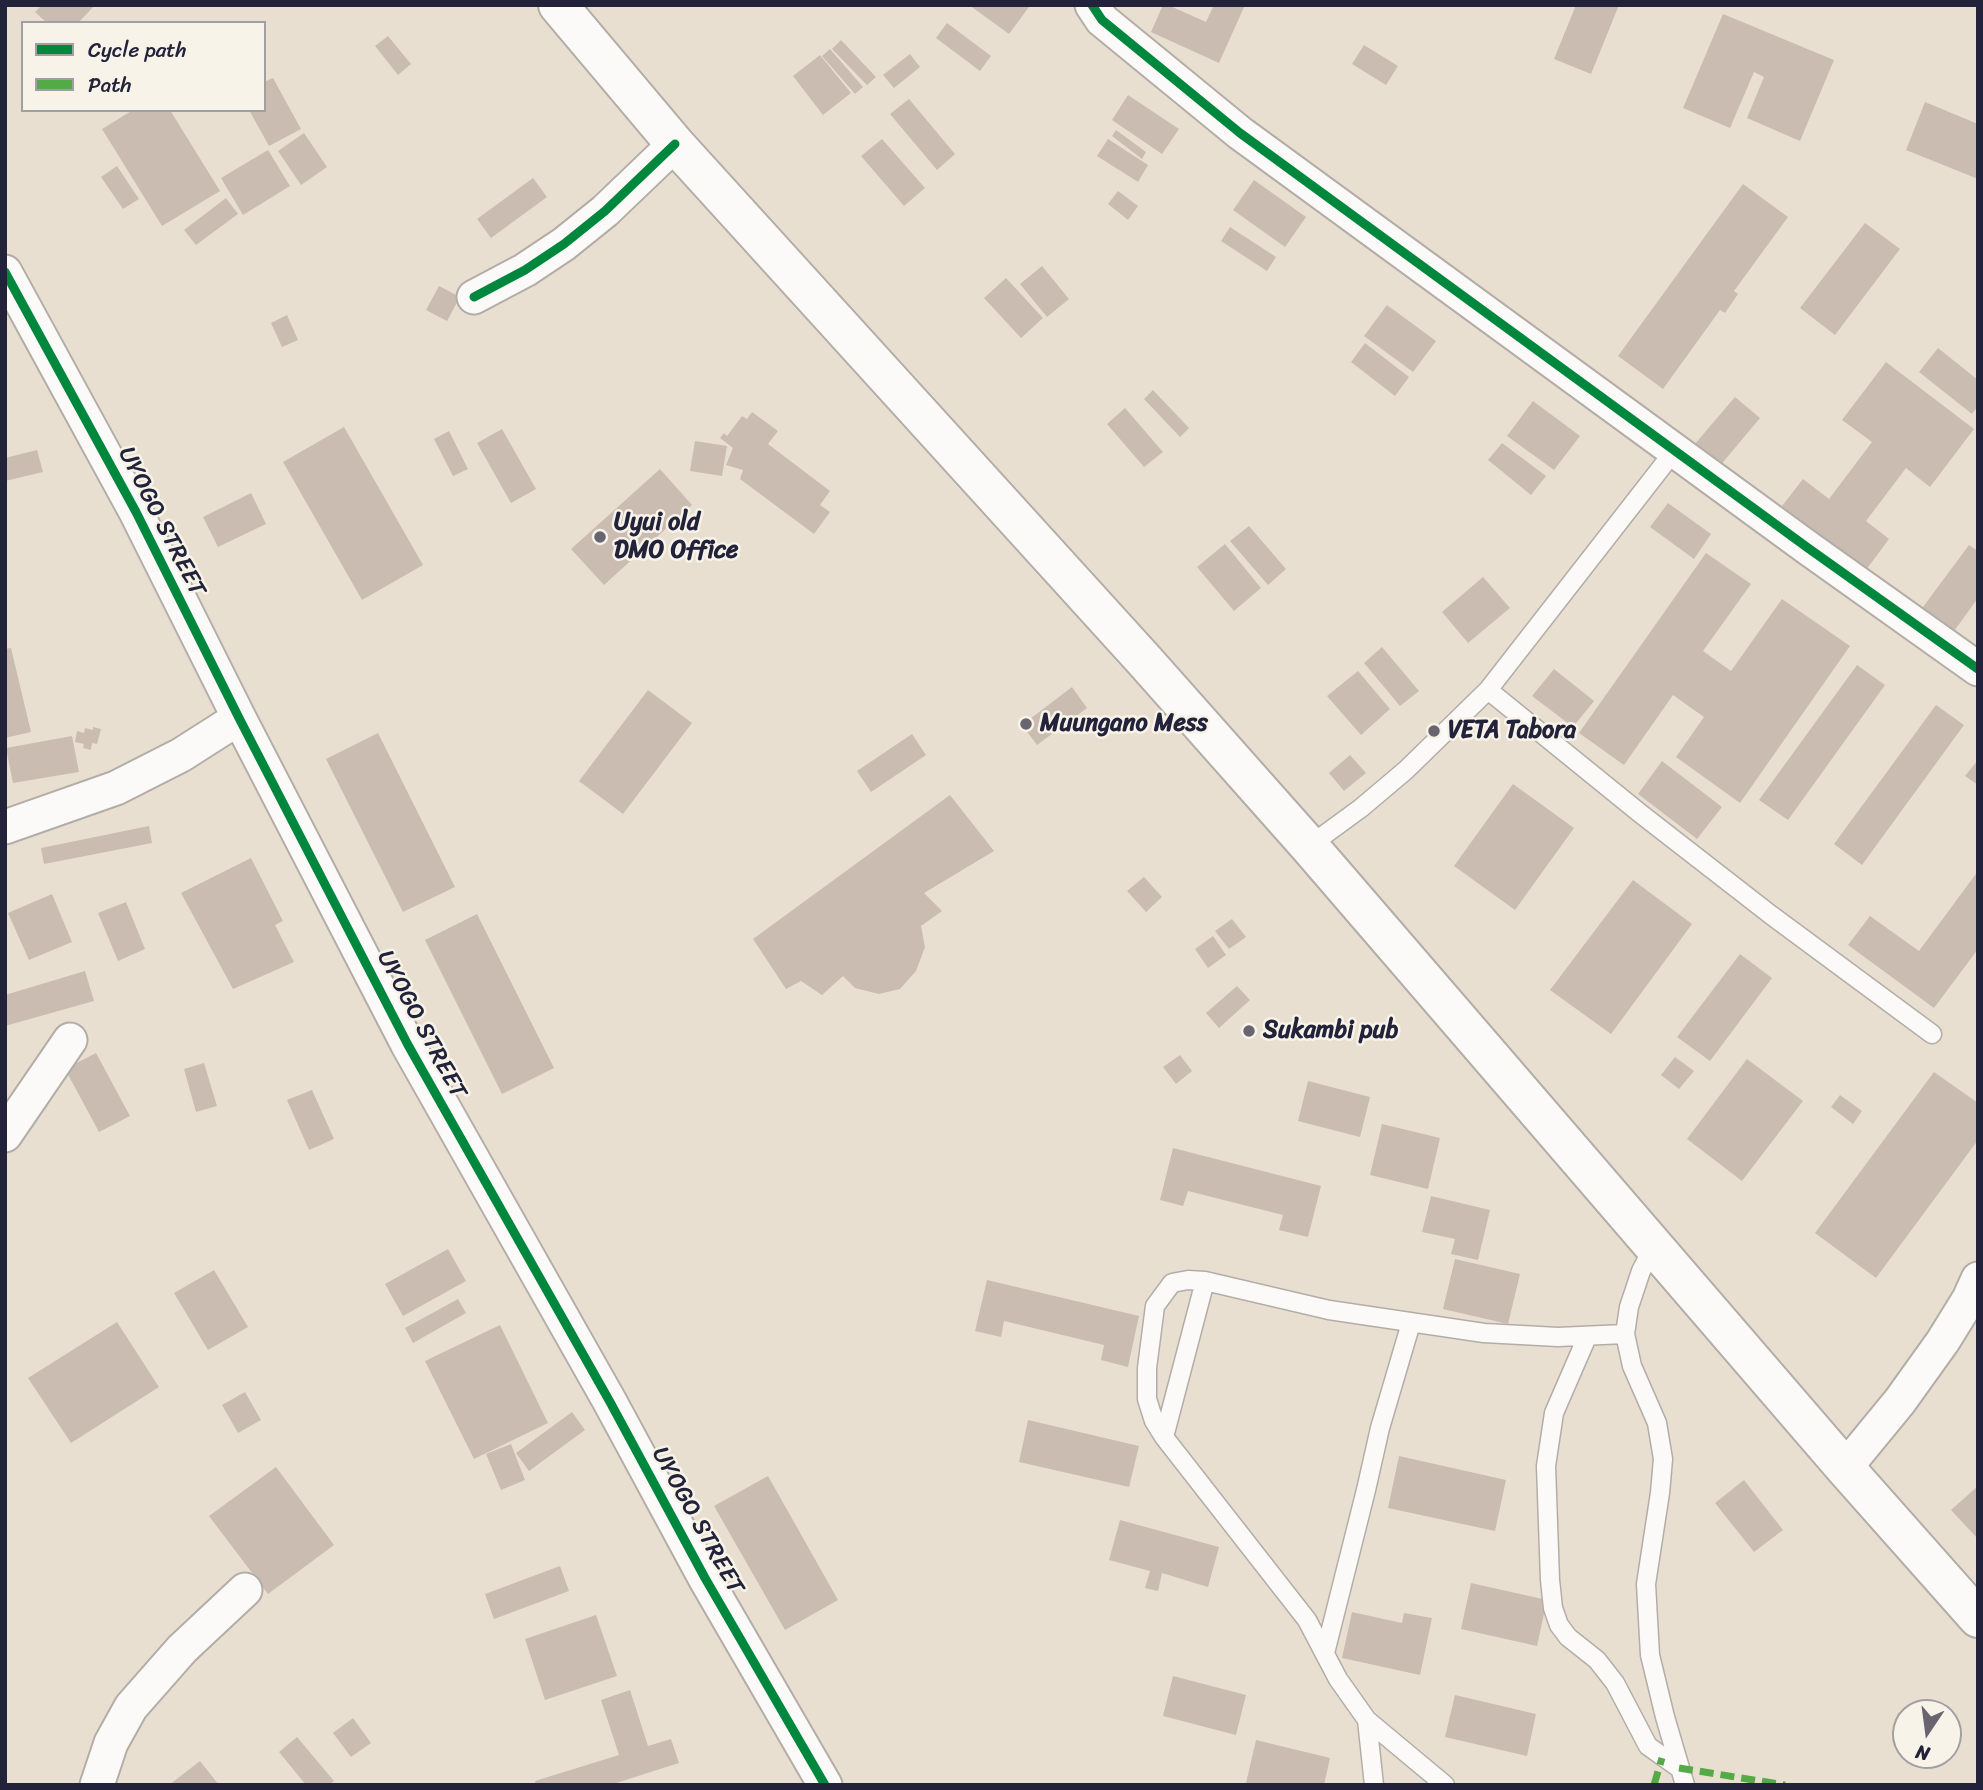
<!DOCTYPE html>
<html>
<head>
<meta charset="utf-8">
<style>
	body { margin:0 }
	#map { position:relative; width:1983px; height:1790px; overflow:hidden; background:#e9dfd1; font-family:Sriracha,sans-serif }
	canvas { display:block }
	.frame { position:absolute; inset:0; border:7px solid #22223b; pointer-events:none }
	.legend { position:absolute; left:21px; top:21px; width:245px; height:91px; box-sizing:border-box; background:#f7f3e8; border:2px solid #a29fa3; margin:0; padding:9px 12px; list-style:none; font-size:21px; color:#22223b }
	.legend li { display:flex; align-items:center; gap:14px; height:35px }
	.legend b { width:35px; border:2px solid #a29fa3 }
	.north { position:absolute; left:1892px; top:1699px; width:70px; height:70px; box-sizing:border-box; background:#f7f3e8; border:2px solid #a29fa3; border-radius:50%; rotate:193deg; font-size:19px; font-weight:700; line-height:28px; text-align:center; color:#22223b }
	.north::after { content:''; display:block; margin:auto; width:24px; height:32px; background:#686470; clip-path:polygon(50% 0,100% 100%,50% 72%,0 100%) }
</style>
</head>
<body>
<div id="map">
<canvas width="1983" height="1790"></canvas>
<div class="frame"></div>
<ul class="legend">
<li><b style="height:9px;background:#00873e"></b>Cycle path</li>
<li><b style="height:9px;background:#53aa46"></b>Path</li>
</ul>
<div class="north">N</div>
</div>
<script>
const ctx = document.querySelector('canvas').getContext('2d');
ctx.lineJoin = 'round';
function fillPath(path, color) {
  ctx.fillStyle = color;
  ctx.fill(path, 'evenodd');
}
function toPath(rows) {
  const path = new Path2D();
  for (const r of rows) {
    path.moveTo(r[0], r[1]);
    for (let i = 2; i < r.length; i += 2) path.lineTo(r[i], r[i + 1]);
  }
  return path;
}
function strokePath(path, color, width, dash) {
  ctx.strokeStyle = color;
  ctx.lineWidth = width;
  ctx.lineCap = dash ? 'butt' : 'round';
  ctx.setLineDash(dash || []);
  ctx.stroke(path);
}
function write(font, color, halo, rows, align = 'center') {
  ctx.font = font + ' Sriracha,sans-serif';
  ctx.lineWidth = 5;
  ctx.setLineDash([]);
  ctx.textBaseline = 'middle';
  ctx.strokeStyle = halo;
  ctx.fillStyle = color;
  for (const [text, x, y, turn = 0] of rows) {
    ctx.save();
    ctx.translate(x, y);
    ctx.rotate((+turn || 0) * Math.PI / 180);
    ctx.textAlign = isNaN(turn) ? turn : align;
    if (halo) ctx.strokeText(text, 0, 0);
    ctx.fillText(text, 0, 0);
    ctx.restore();
  }
}
fillPath(toPath([
	[42,5,95,5,78,23,47,23,35,12],
	[969,5,1027,5,1029,7,1009,34],
	[1163,5,1168,5,1206,22,1214,5,1245,5,1219,63,1151,32],
	[1576,5,1619,5,1591,74,1554,59],
	[1723,14,1834,60,1800,141,1747,118,1764,77,1754,72,1730,128,1683,108],
	[947,23,991,56,980,71,936,38],
	[388,36,411,64,398,75,375,46],
	[841,40,876,77,867,85,832,49],
	[1364,45,1398,66,1386,85,1352,64],
	[830,49,863,87,855,94,822,56],
	[910,54,920,67,894,88,883,75],
	[820,55,851,93,823,115,793,76],
	[273,78,301,129,269,146,249,110,264,110,264,82],
	[1128,95,1179,129,1162,154,1112,120],
	[909,99,955,154,937,170,890,114],
	[1925,102,1978,124,1978,179,1906,150],
	[133,110,170,110,220,191,162,226,102,129],
	[1116,130,1146,152,1142,159,1112,136],
	[304,133,327,167,301,185,278,151],
	[882,139,925,188,904,206,861,156],
	[1108,139,1148,165,1138,182,1097,156],
	[268,150,290,186,243,215,221,178],
	[117,166,139,199,123,209,101,177],
	[533,178,547,197,491,238,477,219],
	[1254,180,1306,217,1285,247,1233,210],
	[1743,184,1788,217,1734,291,1738,294,1725,313,1720,310,1663,389,1618,356],
	[1118,191,1138,206,1128,220,1108,204],
	[226,198,238,214,196,245,184,230],
	[1865,223,1900,249,1835,335,1800,308],
	[1230,227,1276,257,1267,271,1221,241],
	[1042,266,1069,299,1047,317,1020,284],
	[1006,278,1043,318,1021,338,984,298],
	[439,286,460,297,447,321,426,310],
	[1387,305,1436,341,1413,372,1364,336],
	[287,315,298,340,282,347,271,323],
	[1365,343,1409,377,1395,396,1351,362],
	[1938,348,1978,380,1978,406,1972,414,1919,372],
	[1886,362,1974,429,1930,487,1906,468,1866,521,1889,539,1866,570,1782,506,1803,479,1829,499,1872,442,1842,420],
	[1153,390,1189,428,1180,437,1144,399],
	[1735,397,1760,418,1719,467,1694,445],
	[1533,401,1580,436,1554,470,1507,436],
	[1125,408,1163,452,1144,467,1107,424],
	[752,412,778,431,768,444,830,491,820,505,830,512,814,534,740,479,743,470,726,465,733,448,720,438,724,433,727,436,742,416,747,419],
	[344,427,423,565,362,600,283,462],
	[502,429,536,489,511,503,477,443],
	[449,431,468,469,453,476,434,439],
	[695,441,727,446,722,476,690,471],
	[1502,443,1546,476,1531,495,1488,460],
	[37,450,43,472,5,481,5,458],
	[660,469,692,505,604,585,571,549],
	[251,493,266,524,218,547,203,517],
	[1668,503,1711,534,1694,559,1650,527],
	[1249,526,1286,569,1268,585,1230,541],
	[1225,544,1261,588,1234,611,1197,567],
	[1969,545,1978,551,1978,598,1952,634,1920,611],
	[1706,553,1751,584,1703,651,1731,671,1782,599,1850,646,1740,803,1676,757,1704,717,1673,695,1624,765,1579,733],
	[1483,577,1510,608,1468,643,1442,612],
	[1382,647,1419,691,1400,706,1364,663],
	[11,648,31,732,5,738,5,649],
	[1857,665,1885,685,1788,820,1759,800],
	[1554,669,1594,701,1573,727,1532,696],
	[1358,671,1390,709,1361,735,1327,696],
	[1072,687,1087,708,1037,745,1022,725],
	[648,690,692,723,623,814,579,781],
	[1936,705,1964,725,1862,865,1834,844],
	[93,727,101,729,97,744,92,743,91,750,83,748,84,744,75,742,77,731,84,733,85,728,93,730],
	[378,733,455,887,403,912,326,759],
	[912,734,926,755,871,792,857,771],
	[72,736,79,772,13,783,6,748],
	[1350,755,1366,773,1344,791,1329,773],
	[1978,760,1978,785,1965,776],
	[1662,761,1722,807,1697,839,1638,794],
	[1513,784,1574,828,1515,910,1454,866],
	[950,795,994,851,924,893,942,911,921,926,925,947,916,971,900,989,879,994,855,988,843,976,822,995,801,981,786,989,753,939],
	[149,826,152,843,44,864,41,848],
	[251,858,283,921,275,925,294,962,233,989,181,893],
	[1978,871,1978,949,1934,1008,1848,945,1870,916,1919,951],
	[1144,877,1162,897,1146,912,1127,891],
	[1633,880,1692,924,1611,1034,1550,990],
	[52,894,72,942,29,960,8,913],
	[126,902,145,949,118,961,98,913],
	[477,914,554,1068,502,1094,425,940],
	[1232,919,1246,937,1229,949,1215,931],
	[1213,936,1226,955,1208,968,1195,949],
	[1740,954,1772,978,1710,1061,1677,1037],
	[85,971,94,1001,5,1026,5,995],
	[1237,986,1250,1000,1219,1028,1206,1013],
	[96,1053,130,1116,99,1132,65,1069],
	[1180,1055,1192,1071,1176,1084,1163,1067],
	[1675,1057,1694,1071,1679,1089,1661,1075],
	[1747,1059,1803,1101,1742,1181,1687,1139],
	[204,1063,217,1106,196,1112,184,1069],
	[1934,1072,1978,1103,1978,1140,1876,1278,1815,1233],
	[1308,1081,1370,1097,1360,1137,1298,1121],
	[312,1090,334,1139,309,1150,287,1100],
	[1840,1095,1862,1111,1853,1124,1831,1107],
	[1382,1124,1440,1138,1428,1189,1370,1175],
	[1173,1148,1321,1186,1308,1237,1279,1230,1283,1215,1188,1191,1183,1206,1160,1200],
	[1431,1196,1490,1210,1478,1260,1451,1254,1455,1239,1422,1232],
	[448,1249,466,1281,403,1316,385,1284],
	[1455,1259,1520,1274,1508,1324,1443,1309],
	[214,1270,248,1327,208,1350,174,1293],
	[987,1280,1139,1316,1128,1367,1101,1360,1104,1345,1004,1321,1001,1337,975,1331],
	[458,1299,466,1313,413,1343,405,1328],
	[117,1322,159,1387,71,1443,28,1378],
	[500,1325,548,1423,474,1459,425,1361],
	[245,1392,261,1420,238,1433,222,1405],
	[572,1412,585,1430,529,1471,516,1453],
	[1028,1420,1139,1446,1129,1487,1019,1462],
	[511,1444,525,1480,501,1490,486,1454],
	[1399,1456,1506,1480,1495,1531,1388,1508],
	[276,1467,334,1545,268,1594,209,1516],
	[768,1476,838,1600,785,1630,714,1506],
	[1744,1480,1783,1530,1754,1552,1715,1503],
	[1978,1486,1978,1539,1951,1510],
	[1120,1520,1219,1547,1208,1587,1162,1573,1158,1591,1145,1588,1150,1571,1109,1560],
	[560,1566,569,1591,494,1619,485,1594],
	[1471,1583,1547,1600,1537,1646,1461,1629],
	[1352,1612,1402,1623,1404,1613,1432,1618,1420,1675,1342,1658],
	[596,1615,617,1676,545,1700,525,1639],
	[1173,1676,1246,1695,1236,1735,1163,1716],
	[630,1690,648,1746,671,1739,679,1763,610,1785,536,1785,535,1781,619,1755,601,1700],
	[1455,1695,1536,1714,1527,1756,1445,1737],
	[353,1718,371,1743,351,1757,333,1733],
	[297,1737,334,1781,329,1785,306,1785,279,1752],
	[1256,1740,1330,1758,1324,1785,1246,1783],
	[200,1761,219,1785,169,1785]
]), '#cabcb0');
const service = toPath([
	[1488,690,1641,814,1771,915,1932,1034],
	[1309,846,1361,808,1406,770,1488,690,1675,450],
	[1654,1246,1641,1271,1629,1307,1625,1334,1632,1366,1657,1423,1663,1459,1660,1493,1646,1584,1650,1655,1665,1717,1685,1785],
	[1587,1337,1554,1413,1546,1466,1550,1580,1553,1608,1559,1625,1568,1637,1597,1660,1615,1683,1648,1746,1679,1768],
	[1164,1437,1205,1281],
	[1325,1653,1366,1490,1380,1428,1411,1323],
	[1367,1720,1374,1785],
	[1445,1785,1367,1720,1338,1679,1307,1620,1164,1437,1154,1421,1147,1399,1147,1368,1155,1306,1172,1283,1188,1280,1205,1281,1329,1310,1484,1333,1558,1337,1625,1334]
]);
const minor = toPath([
	[1092,5,1102,20,1240,133,1808,548,1978,669],
	[5,272,136,512,239,718,408,1045,610,1402,705,1578,825,1785],
	[474,297,525,270,564,244,605,211,675,144],
	[5,827,116,788,181,755,239,718],
	[5,1135,70,1040],
	[1845,1468,1900,1401,1943,1341,1969,1299,1978,1279],
	[97,1785,111,1743,131,1707,182,1649,245,1590]
]);
const secondary = toPath([
	[558,5,675,144,1144,660,1309,846,1845,1468,1978,1618]
]);
strokePath(service, '#b3ada7', 21);
strokePath(minor, '#b3ada7', 37);
strokePath(secondary, '#b3ada7', 42);
strokePath(service, '#fcfaf8', 18);
strokePath(minor, '#fcfaf8', 33);
strokePath(secondary, '#fcfaf8', 38);
strokePath(toPath([
	[1679,1768,1785,1785],
	[1654,1785,1662,1758]
]), '#53aa46', 7, [14, 7]);
strokePath(toPath([
	[1092,5,1102,20,1240,133,1808,548,1978,669],
	[5,272,136,512,239,718,408,1045,610,1402,705,1578,825,1785],
	[474,297,525,270,564,244,605,211,675,144]
]), '#00873e', 9);
for (const [x, y, r, color] of [
	[600,537,7,"#686470"],
	[1026,724,7,"#686470"],
	[1434,731,7,"#686470"],
	[1249,1031,7,"#686470"]
]) {
  const dot = new Path2D();
  dot.arc(x, y, r, 0, 2 * Math.PI);
  ctx.fillStyle = color;
  ctx.fill(dot);
  strokePath(dot, '#f7f3e8', 2.5);
}
write('24px', '#22223b', '#f7f3e8', [
	["UYOGO STREET",161,522,63],
	["UYOGO STREET",421,1025,62],
	["UYOGO STREET",697,1521,61]
]);
write('bold 24px', '#22223b', '#f7f3e8', [
	["Uyui old",614,523],
	["DMO Office",614,551],
	["Muungano Mess",1040,724],
	["VETA Tabora",1448,731],
	["Sukambi pub",1263,1031]
], 'left');
</script>
</body>
</html>
